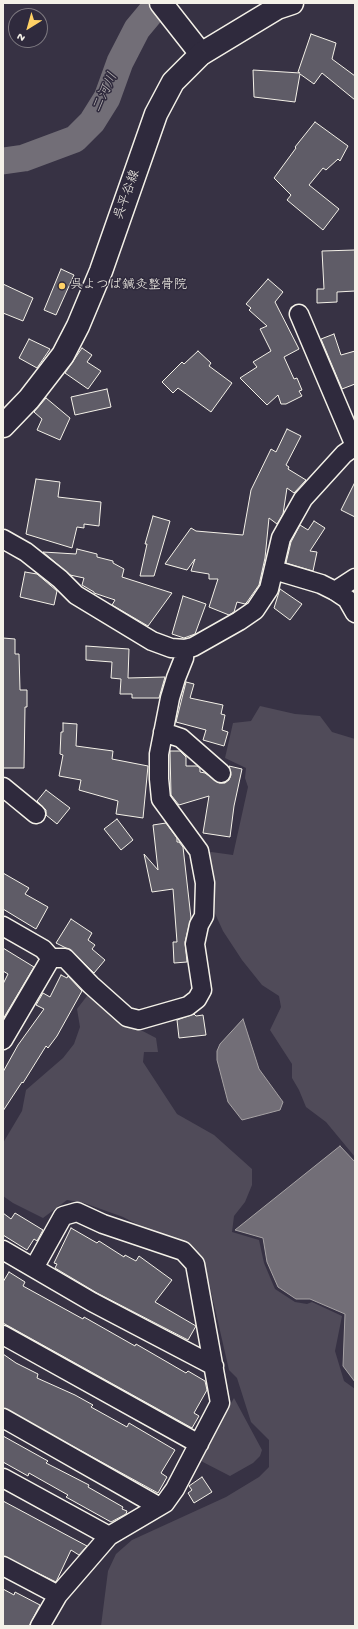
<!DOCTYPE html>
<html>
<head>
<meta charset="utf-8">
<style>
	body { margin:0 }
	#map { position:relative; width:358px; height:1629px; overflow:hidden; background:#373244; font-family:"Gochi Hand",sans-serif }
	canvas { display:block }
	.frame { position:absolute; inset:0; border:4px solid #f4f1e8; pointer-events:none }
	.north { position:absolute; left:8px; top:8px; width:40px; height:40px; box-sizing:border-box; background:#2f2a3d; border:1px solid #7e7a81; border-radius:50%; rotate:217deg; font-size:11px; font-weight:700; line-height:16px; text-align:center; color:#f4f1e8 }
	.north::after { content:''; display:block; margin:auto; width:14px; height:18px; background:#ffd166; clip-path:polygon(50% 0,100% 100%,50% 72%,0 100%) }
</style>
</head>
<body>
<div id="map">
<canvas width="358" height="1629"></canvas>
<div class="frame"></div>
<div class="north">N</div>
</div>
<script>
const ctx = document.querySelector('canvas').getContext('2d');
ctx.lineJoin = 'round';
function fillPath(path, color) {
  ctx.fillStyle = color;
  ctx.fill(path, 'evenodd');
}
function toPath(rows) {
  const path = new Path2D();
  for (const r of rows) {
    path.moveTo(r[0], r[1]);
    for (let i = 2; i < r.length; i += 2) path.lineTo(r[i], r[i + 1]);
  }
  return path;
}
function strokePath(path, color, width, dash) {
  ctx.strokeStyle = color;
  ctx.lineWidth = width;
  ctx.lineCap = dash ? 'butt' : 'round';
  ctx.setLineDash(dash || []);
  ctx.stroke(path);
}
function write(font, color, halo, rows, align = 'center') {
  ctx.font = font + ' "Gochi Hand","Klee One",sans-serif';
  ctx.lineWidth = 3;
  ctx.setLineDash([]);
  ctx.textBaseline = 'middle';
  ctx.strokeStyle = halo;
  ctx.fillStyle = color;
  for (const [text, x, y, turn = 0] of rows) {
    ctx.save();
    ctx.translate(x, y);
    ctx.rotate((+turn || 0) * Math.PI / 180);
    ctx.textAlign = isNaN(turn) ? turn : align;
    if (halo) ctx.strokeText(text, 0, 0);
    ctx.fillText(text, 0, 0);
    ctx.restore();
  }
}
fillPath(toPath([
	[260,706,295,714,320,716,332,732,355,739,355,1157,326,1122,306,1107,299,1090,292,1078,292,1064,270,1030,281,1007,279,996,262,985,242,960,223,931,212,907,204,851,233,855,248,787,245,778,246,768,225,758,233,723,251,721],
	[90,992,133,1026,156,1038,158,1052,144,1052,143,1062,177,1114,214,1135,252,1169,252,1185,245,1202,234,1216,232,1232,259,1240,264,1263,275,1289,295,1302,307,1304,312,1302,342,1316,335,1351,344,1381,355,1389,355,1626,101,1626,108,1571,116,1554,132,1540,226,1497,259,1477,269,1467,269,1440,251,1422,237,1378,229,1370,204,1261,195,1249,178,1245,123,1217,84,1203,67,1200,43,1218,13,1203,3,1196,3,1143,22,1111,26,1090,63,1058,74,1044,80,1027,77,1009],
	[234,1398,262,1450,260,1456,253,1463,230,1476,199,1460]
]), '#504b59');
const water = toPath([
	[243,1019,259,1069,283,1102,280,1110,242,1120,228,1102,217,1060,217,1051,220,1044,243,1019],
	[340,1146,355,1162,355,1382,343,1366,345,1314,310,1299,296,1299,278,1287,267,1262,263,1238,235,1230,340,1146]
]);
fillPath(water, '#726e77');
strokePath(water, '#a6a2a4', 1);
strokePath(toPath([
	[3,161,24,158,75,139,92,122,107,98,120,62,137,29,152,11,162,3]
]), '#726e77', 27);
const building = toPath([
	[311,34,336,43,332,59,355,76,355,100,322,73,314,84,300,74,295,102,254,97,253,70,300,73,298,72,311,34],
	[315,122,348,146,340,161,338,159,326,170,323,168,309,185,339,209,323,230,287,200,291,195,274,178,296,148,295,147,315,122],
	[355,250,355,291,337,292,337,302,317,303,317,289,324,289,322,251,355,250],
	[61,269,74,275,56,315,44,310,61,269],
	[268,279,283,292,275,302,299,349,284,357,294,379,297,378,302,390,299,391,302,396,286,404,281,404,278,395,267,405,240,378,257,367,253,362,271,351,260,329,267,326,249,310,251,308,246,304,268,279],
	[3,284,33,298,23,321,3,313,3,284],
	[334,334,341,355,355,351,355,384,342,389,321,339,334,334],
	[29,339,50,349,37,368,19,358,29,339],
	[82,348,92,355,87,362,101,371,88,389,65,373,82,348],
	[198,351,211,363,209,366,232,383,211,412,178,388,173,393,162,382,182,362,184,364,198,351],
	[107,389,111,407,75,415,71,397,107,389],
	[46,398,70,418,60,440,37,430,42,419,34,412,46,398],
	[287,429,301,436,286,465,289,467,288,469,306,480,294,493,287,488,283,514,277,524,269,518,265,558,259,585,247,602,245,604,237,602,234,612,229,615,209,607,218,579,209,579,209,574,191,571,195,559,187,570,165,564,191,528,196,531,243,535,251,490,271,449,276,452,287,429],
	[36,479,60,482,58,497,101,502,99,526,84,524,84,528,77,527,72,548,26,534,36,479],
	[355,482,355,517,341,510,355,482],
	[153,516,170,521,154,576,140,576,147,544,145,544,153,516],
	[314,521,325,528,310,551,317,552,313,571,286,563,291,542,300,525,308,530,314,521],
	[77,549,97,554,97,557,113,561,113,563,124,569,122,577,172,593,148,626,112,605,115,600,94,593,94,592,82,585,84,578,70,575,43,552,76,554,77,549],
	[25,572,37,574,57,591,54,605,20,597,25,572],
	[280,589,302,604,290,620,274,608,280,589],
	[183,596,206,604,195,634,184,638,172,634,183,596],
	[3,638,15,639,15,654,19,654,20,690,27,690,27,707,25,707,24,768,3,768,3,638],
	[86,646,129,649,128,678,165,677,159,698,132,698,132,694,120,694,121,679,111,678,112,662,86,660,86,646],
	[186,682,194,684,190,698,223,705,221,714,225,715,222,730,228,732,224,746,203,740,206,730,176,722,186,682],
	[63,723,77,724,76,746,113,751,112,759,148,766,143,818,116,814,118,801,79,790,81,780,59,776,63,755,60,754,61,732,63,732,63,723],
	[170,751,180,751,186,757,186,766,197,766,200,768,200,772,205,773,219,783,225,783,229,780,231,775,229,766,242,769,234,806,230,837,203,833,209,796,179,805,171,795,170,751],
	[46,790,70,808,57,824,46,815,46,810,37,801,46,790],
	[117,819,133,840,121,850,104,829,117,819],
	[166,823,177,838,177,842,179,842,183,847,191,918,185,942,187,962,174,963,173,942,177,942,173,889,152,892,144,854,158,870,153,825,166,823],
	[3,873,29,888,25,894,48,907,36,929,3,909,3,873],
	[71,919,92,933,88,940,95,945,92,949,105,960,94,973,72,951,56,943,71,919],
	[3,948,34,967,3,1019,3,984,8,974,3,971,3,948],
	[61,975,67,978,68,976,82,991,57,1036,48,1048,46,1046,23,1083,22,1082,3,1111,3,1072,18,1045,44,1009,36,1005,43,993,50,997,61,975],
	[194,1014,196,1016,203,1015,206,1035,179,1038,177,1020,194,1014],
	[3,1213,11,1219,15,1213,43,1230,37,1241,34,1239,27,1250,3,1235,3,1213],
	[71,1228,97,1243,99,1241,124,1257,125,1255,136,1261,139,1256,172,1280,155,1302,196,1326,188,1340,97,1293,55,1268,57,1264,54,1263,71,1228],
	[9,1272,25,1282,23,1286,83,1319,84,1317,135,1346,136,1344,186,1373,188,1371,205,1381,207,1390,194,1413,199,1416,192,1428,3,1323,3,1282,9,1272],
	[3,1354,16,1363,38,1374,37,1378,75,1395,93,1405,91,1407,127,1427,129,1423,175,1450,161,1473,167,1477,158,1493,3,1408,3,1354],
	[3,1436,48,1461,46,1463,89,1485,88,1487,123,1507,122,1509,127,1511,126,1514,111,1522,66,1497,68,1495,29,1473,28,1476,3,1462,3,1436],
	[202,1477,212,1492,194,1503,188,1493,192,1490,189,1486,202,1477],
	[3,1501,87,1546,79,1555,71,1550,56,1582,3,1556,3,1501],
	[3,1589,14,1595,15,1592,40,1605,29,1626,3,1626,3,1589]
]);
fillPath(building, '#5f5c67');
strokePath(building, '#f4f1e8', 1);
const street = toPath([
	[3,539,26,552,60,579,76,595,152,641,171,648,185,649,193,647,239,621,255,610,269,589,281,538,303,499,344,454,355,446,299,314],
	[274,570,321,584,335,591,347,599,355,613],
	[335,591,355,578],
	[163,732,181,738,221,773],
	[3,787,36,814],
	[3,926,43,949,51,958,65,958,91,985,127,1017,139,1020,188,1006,197,999,202,990,195,944,199,925,204,916,205,883,199,851,161,799,159,779,159,754,170,698,176,678,184,658,185,649],
	[3,1040,51,958],
	[3,1250,92,1302,214,1366],
	[34,1268,63,1216,77,1212,103,1224,183,1251,195,1264,220,1403,175,1489,165,1503,109,1536,58,1595,40,1626],
	[3,1335,199,1444],
	[3,1418,158,1506],
	[3,1478,109,1536],
	[3,1566,58,1595]
]);
const secondary = toPath([
	[161,3,201,54]
]);
const primary = toPath([
	[3,426,29,399,63,355,78,326,101,271,156,114,173,82,201,54,277,8,292,3]
]);
strokePath(street, '#f4f1e8', 21);
strokePath(secondary, '#f4f1e8', 25);
strokePath(primary, '#f4f1e8', 25);
strokePath(street, '#2f2a3d', 18);
strokePath(secondary, '#2f2a3d', 22);
strokePath(primary, '#2f2a3d', 22);
for (const [x, y, r, color] of [
	[62,286,4,"#ffd166"]
]) {
  const dot = new Path2D();
  dot.arc(x, y, r, 0, 2 * Math.PI);
  ctx.fillStyle = color;
  ctx.fill(dot);
  strokePath(dot, '#2f2a3d', 1.5);
}
write('13px', '#f4f1e8', '#2f2a3d', [
	["呉平谷線",128,195,-70]
]);
write('13px', '#f4f1e8', '#2f2a3d', [
	["呉よつば鍼灸整骨院",70,286]
], 'left');
write('italic 14px', '#bab6b5', '#2f2a3d', [
	["二河川",106,93,-65]
]);
</script>
</body>
</html>
